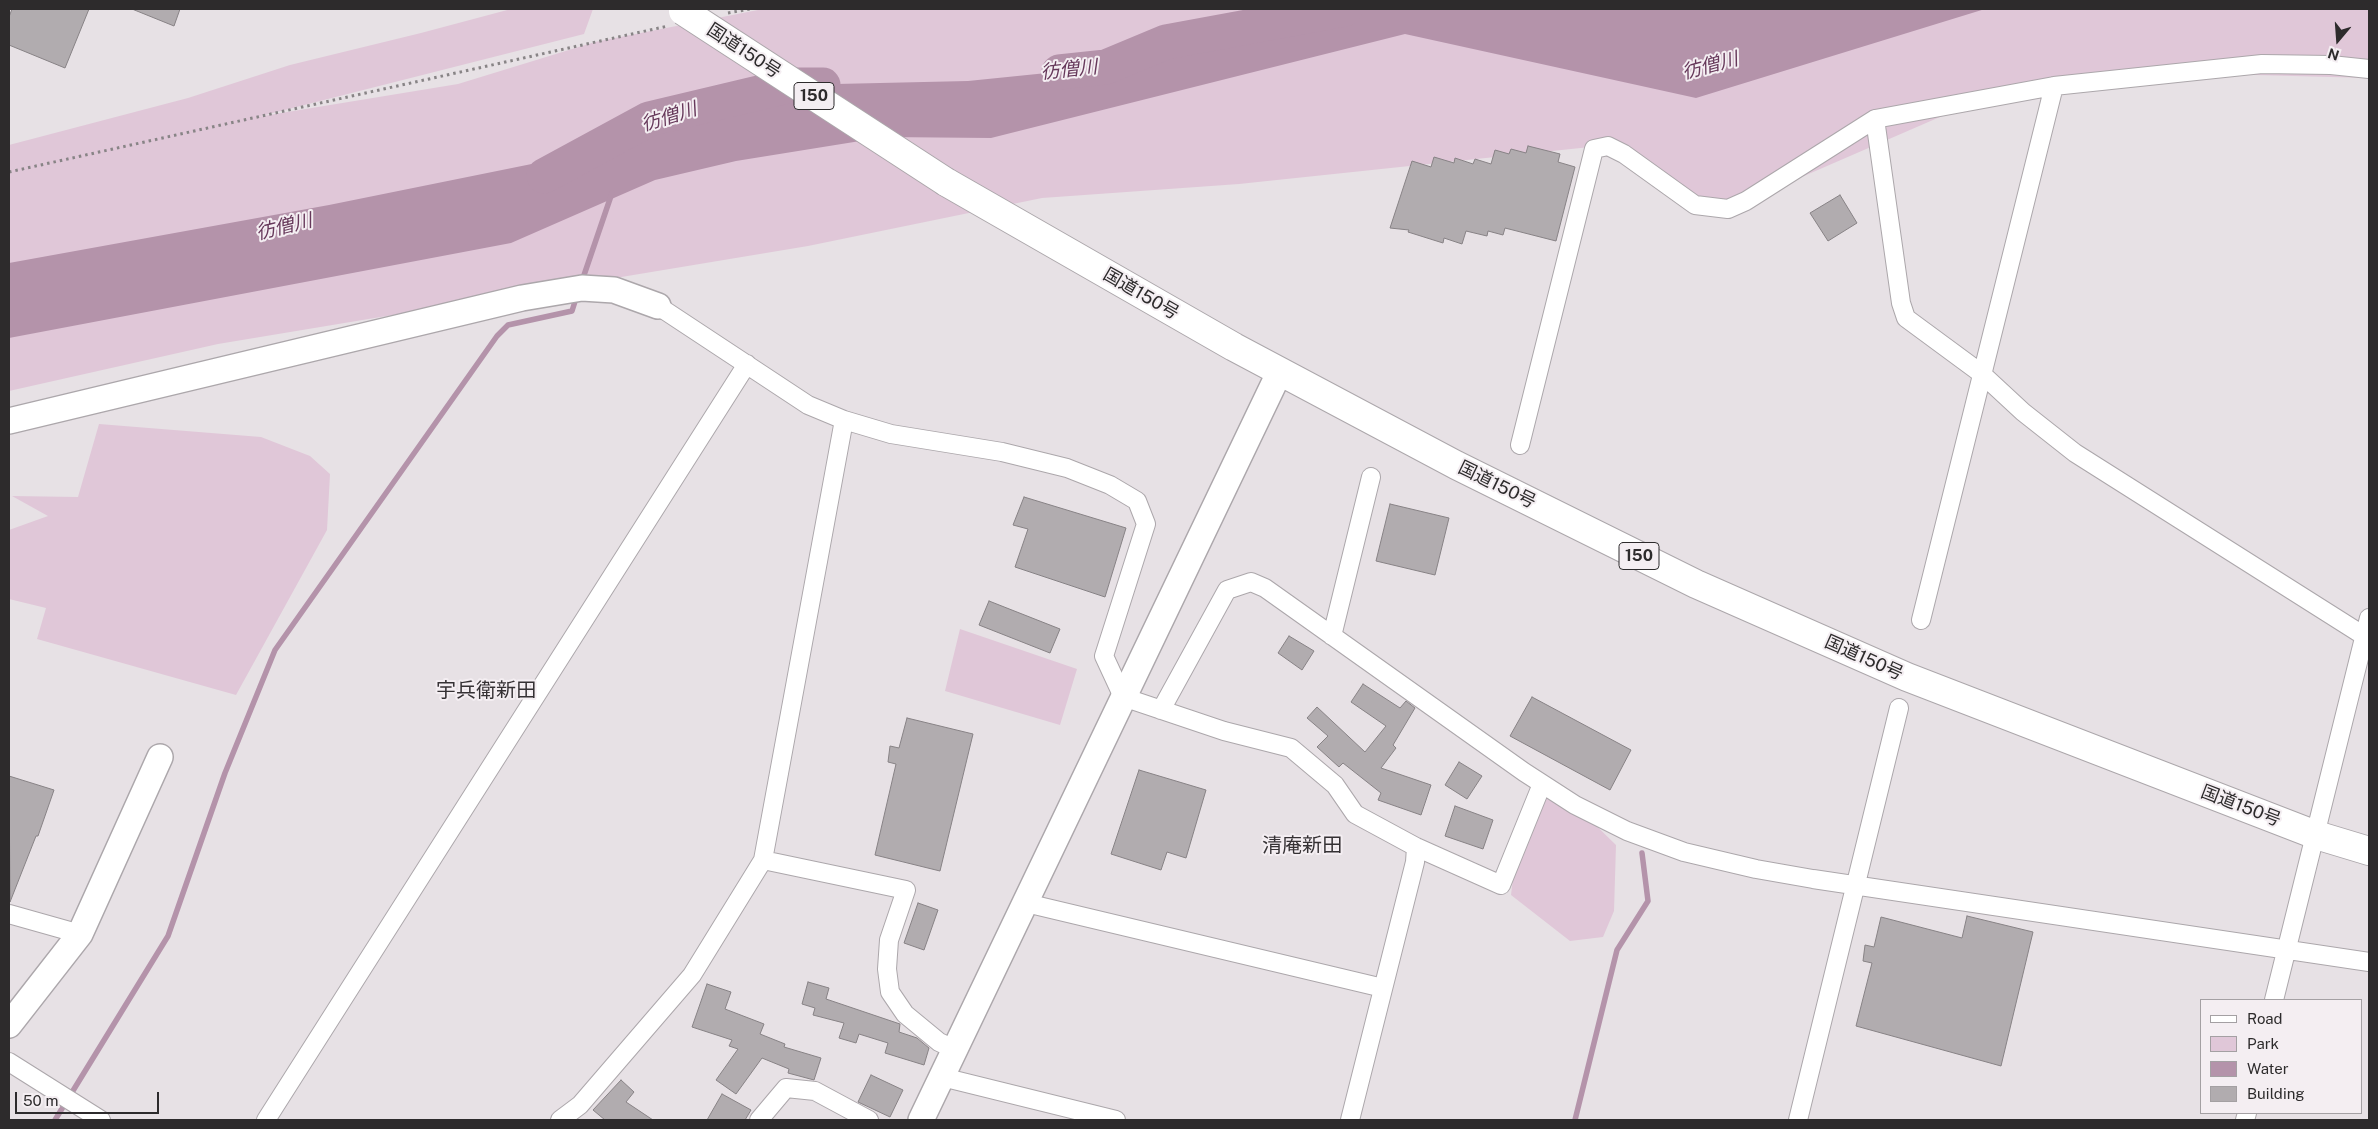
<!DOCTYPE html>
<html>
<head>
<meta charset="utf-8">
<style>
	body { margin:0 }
	#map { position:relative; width:2378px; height:1129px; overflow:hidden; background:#e7e1e5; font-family:"Public Sans",sans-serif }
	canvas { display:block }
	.frame { position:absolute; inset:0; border:10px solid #2d2b2c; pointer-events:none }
	.legend { position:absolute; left:2200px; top:999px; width:162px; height:115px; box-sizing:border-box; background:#f4eef2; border:1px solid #a4a0a3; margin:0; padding:6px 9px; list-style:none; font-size:15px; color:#2d2b2c }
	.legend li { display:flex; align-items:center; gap:10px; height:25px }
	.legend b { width:25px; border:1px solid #a4a0a3 }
	.north { position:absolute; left:2313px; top:15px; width:50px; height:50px; -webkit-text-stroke:4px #f4eef2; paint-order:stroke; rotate:198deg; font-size:14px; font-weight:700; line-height:20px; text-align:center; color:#2d2b2c }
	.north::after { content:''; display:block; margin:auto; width:18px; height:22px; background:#2d2b2c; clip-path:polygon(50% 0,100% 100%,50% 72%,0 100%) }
	.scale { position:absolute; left:15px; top:1092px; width:144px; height:22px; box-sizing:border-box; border:2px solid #2d2b2c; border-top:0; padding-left:6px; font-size:15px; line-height:18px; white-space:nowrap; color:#2d2b2c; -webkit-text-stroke:4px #f4eef2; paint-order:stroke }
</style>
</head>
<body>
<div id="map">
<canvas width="2378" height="1129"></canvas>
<div class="frame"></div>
<ul class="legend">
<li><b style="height:6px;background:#fff"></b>Road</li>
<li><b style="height:14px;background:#e0c7d8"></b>Park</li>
<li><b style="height:14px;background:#b493aa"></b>Water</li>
<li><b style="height:14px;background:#b1acaf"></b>Building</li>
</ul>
<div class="north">N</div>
<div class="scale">50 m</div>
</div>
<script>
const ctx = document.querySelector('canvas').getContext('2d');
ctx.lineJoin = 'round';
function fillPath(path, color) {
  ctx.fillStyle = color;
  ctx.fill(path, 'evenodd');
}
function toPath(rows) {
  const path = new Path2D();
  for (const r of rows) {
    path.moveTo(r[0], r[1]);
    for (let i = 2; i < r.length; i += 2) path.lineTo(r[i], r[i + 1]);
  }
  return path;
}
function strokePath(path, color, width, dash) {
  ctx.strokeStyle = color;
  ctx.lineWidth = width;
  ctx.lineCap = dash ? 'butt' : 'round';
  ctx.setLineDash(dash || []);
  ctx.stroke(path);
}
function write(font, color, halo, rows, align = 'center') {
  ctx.font = font + ' "Public Sans","Noto Sans JP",sans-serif';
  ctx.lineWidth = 4;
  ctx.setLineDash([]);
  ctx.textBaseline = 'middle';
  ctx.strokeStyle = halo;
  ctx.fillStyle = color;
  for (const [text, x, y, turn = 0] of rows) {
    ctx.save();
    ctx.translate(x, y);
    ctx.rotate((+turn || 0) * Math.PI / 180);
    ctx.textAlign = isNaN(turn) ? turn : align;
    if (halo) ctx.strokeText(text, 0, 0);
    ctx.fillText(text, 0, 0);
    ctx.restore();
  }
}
fillPath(toPath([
	[511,9,593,9,584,34,257,117,458,84,595,42,763,9,2369,9,2369,78,2180,73,1979,100,1728,209,1590,147,1239,184,1042,198,808,246,218,344,9,391,9,145,188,98,290,65,421,33],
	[99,424,261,437,310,456,330,474,327,530,236,695,37,639,46,608,9,599,9,530,48,516,12,496,78,497],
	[960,629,1077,669,1060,725,945,691],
	[1542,784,1575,805,1616,845,1614,911,1603,937,1570,941,1511,895,1517,845]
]), '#e0c7d8');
fillPath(toPath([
	[1332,9,1985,9,1696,98,1405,34,991,138,885,137,736,161,655,180,511,243,9,338,9,263,329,205,586,153,792,85,968,81,1106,67]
]), '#b493aa');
strokePath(toPath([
	[628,144,634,127],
	[582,281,612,193],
	[55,1120,168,936,225,773,275,650,497,336,508,325,572,311,577,295],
	[1575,1120,1617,950,1648,901,1642,853]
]), '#b493aa', 5.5);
strokePath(toPath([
	[1059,72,1106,67,1166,42,1345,9],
	[544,176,649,119,792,85,823,85]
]), '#b493aa', 35);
const building = toPath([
	[12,9,89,9,65,68,9,45,9,17,12,9],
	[132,9,180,9,174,26,132,9],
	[1528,146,1560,154,1558,162,1575,167,1556,241,1505,228,1503,235,1488,231,1487,236,1466,231,1462,244,1444,238,1443,243,1408,232,1409,230,1390,228,1412,161,1431,167,1434,157,1454,163,1455,158,1473,164,1475,159,1491,164,1495,150,1509,154,1511,149,1526,153,1528,146],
	[1840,195,1857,223,1828,241,1810,213,1840,195],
	[1024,497,1126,528,1105,597,1015,567,1028,529,1013,525,1024,497],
	[1390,504,1449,518,1435,575,1376,561,1390,504],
	[989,601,1060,629,1050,653,979,625,989,601],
	[1289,636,1314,651,1302,670,1278,653,1289,636],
	[1363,684,1400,708,1406,701,1415,708,1393,745,1396,748,1381,768,1431,785,1421,815,1378,800,1381,793,1343,763,1339,767,1317,747,1328,736,1307,718,1317,707,1365,752,1386,726,1351,702,1363,684],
	[1532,697,1631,750,1610,790,1510,736,1532,697],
	[907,718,973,734,940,871,875,855,896,764,888,762,890,746,899,748,907,718],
	[1459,762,1482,776,1467,799,1445,785,1459,762],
	[1139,770,1206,790,1186,858,1167,852,1161,870,1111,854,1139,770],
	[9,776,54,790,38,836,36,836,10,902,9,776],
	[1455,806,1493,820,1483,849,1445,836,1455,806],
	[918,903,938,910,924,950,904,943,918,903],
	[1967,916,2033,932,2001,1066,1856,1026,1872,963,1863,961,1865,945,1874,947,1881,917,1962,938,1967,916],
	[808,982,829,988,826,999,900,1024,899,1032,917,1038,929,1048,924,1065,885,1053,888,1043,859,1034,856,1043,839,1038,844,1023,813,1015,815,1008,802,1004,808,982],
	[707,984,731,992,725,1009,764,1024,760,1034,785,1044,784,1047,821,1058,814,1080,788,1073,789,1069,762,1058,736,1094,716,1080,738,1049,729,1046,732,1040,692,1027,707,984],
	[871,1075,903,1090,890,1117,858,1102,871,1075],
	[621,1080,634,1092,626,1102,653,1120,605,1120,593,1110,621,1080],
	[722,1094,751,1110,745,1120,707,1120,722,1094]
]);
fillPath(building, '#b1acaf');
strokePath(building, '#878285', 1);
const street = toPath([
	[1875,119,1901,303,1906,318,1982,374,2023,412,2075,453,2369,639],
	[658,306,808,405,844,420,891,434,1002,452,1067,468,1110,485,1137,501,1146,524,1104,656,1123,697,1224,731,1291,748,1335,785,1355,814,1416,847,1501,885,1542,784],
	[1520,445,1594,149,1608,146,1624,154,1695,205,1728,209,1746,201,1875,119,2054,86,2262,64,2331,65,2369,69],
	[1921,620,2054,86],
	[1332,636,1371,477],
	[1161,710,1227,590,1251,582,1265,588,1524,772,1575,805,1627,831,1684,852,1756,869,1813,879,2369,962],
	[763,860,906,890,889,940,887,969,890,992,905,1014,939,1042,956,1050],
	[1026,903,1383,988],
	[9,914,80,934],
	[2274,1000,2369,618],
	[9,1062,101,1120],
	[942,1077,1116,1120],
	[266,1120,747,364],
	[560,1120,580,1105,692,975,763,860,844,420],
	[759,1120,786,1088,815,1091,869,1120],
	[1350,1120,1415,862,1416,847],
	[1798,1120,1899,708],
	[2245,1120,2247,1113]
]);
const secondary = toPath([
	[9,421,522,298,582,288,614,290,658,306],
	[9,1025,80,934,160,757],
	[921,1120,1280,371]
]);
const highway = toPath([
	[946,182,1234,347,1456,465,1696,584,1907,677,2316,835,2369,851]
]);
strokePath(street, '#aca7ab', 20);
strokePath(secondary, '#aca7ab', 28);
strokePath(highway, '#aca7ab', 30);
strokePath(toPath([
	[728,13,750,9],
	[9,172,668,26]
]), '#888486', 3, [2.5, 4]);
strokePath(street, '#fff', 18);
strokePath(secondary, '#fff', 25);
strokePath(highway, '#fff', 28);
const highwayBridge = toPath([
	[683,11,946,182]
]);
strokePath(highwayBridge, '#aca7ab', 30, []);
strokePath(highwayBridge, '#fff', 28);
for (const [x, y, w] of [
	[814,96,40],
	[1639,556,40]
]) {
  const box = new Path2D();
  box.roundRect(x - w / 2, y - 13.5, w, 27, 4);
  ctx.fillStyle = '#f4eef2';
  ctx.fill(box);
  strokePath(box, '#2d2b2c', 1);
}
write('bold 16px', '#2d2b2c', null, [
	["150",814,96],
	["150",1639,556]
]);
write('18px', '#2d2b2c', '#f4eef2', [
	["国道150号",744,51,33],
	["国道150号",1141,294,30],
	["国道150号",1497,485,26],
	["国道150号",1864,658,24],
	["国道150号",2241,806,21]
]);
write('italic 19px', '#66385a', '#f4eef2', [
	["彷僧川",1710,66,-15],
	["彷僧川",1069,70,-6],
	["彷僧川",669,117,-17],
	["彷僧川",284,227,-14]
]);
write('20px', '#353134', '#f4eef2', [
	["宇兵衛新田",486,691],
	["清庵新田",1302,846]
]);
</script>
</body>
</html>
